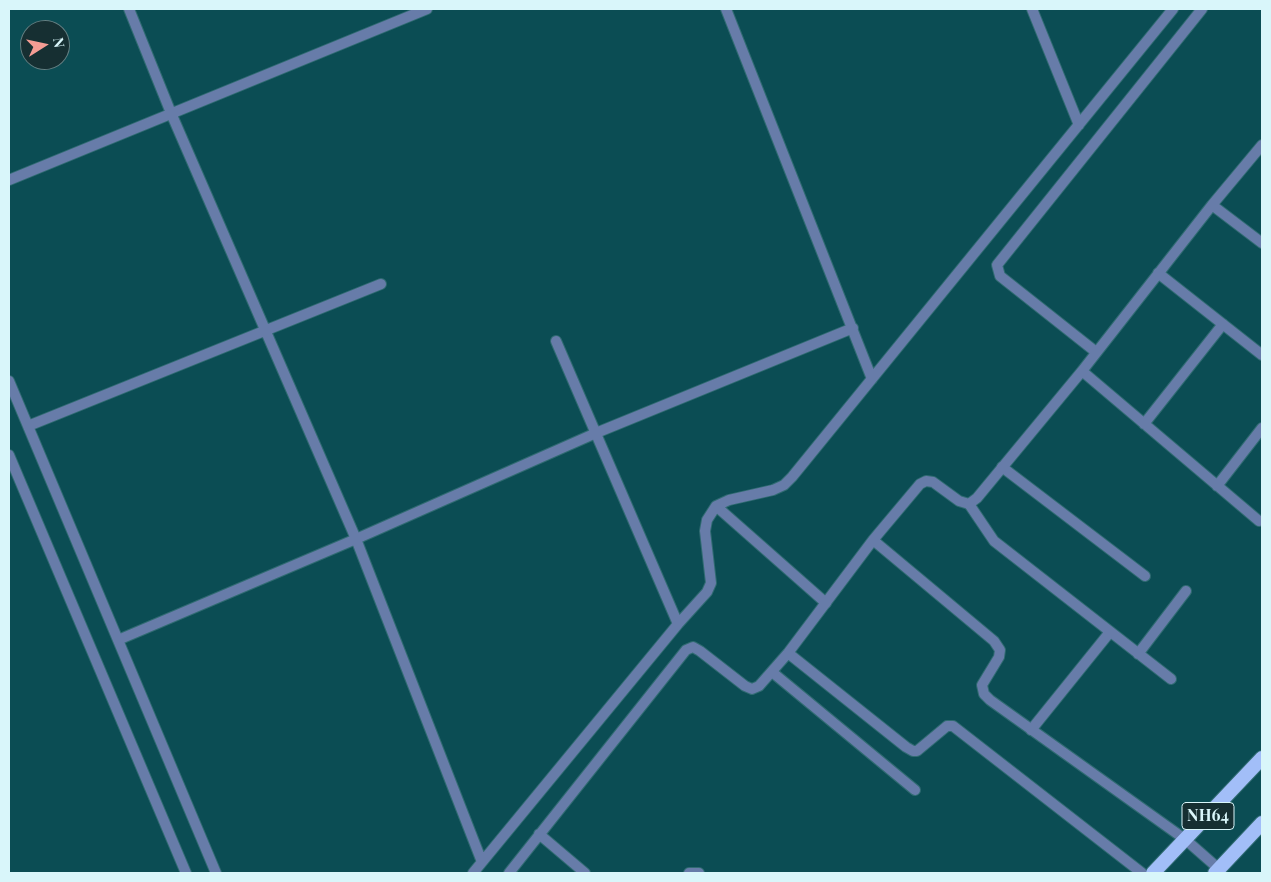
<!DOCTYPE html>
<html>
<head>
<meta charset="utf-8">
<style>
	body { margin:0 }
	#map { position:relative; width:1271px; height:882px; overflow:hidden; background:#0b4d54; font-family:"Playfair Display",serif }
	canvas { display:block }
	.frame { position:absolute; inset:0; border:10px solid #d9f6fa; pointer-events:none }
	.north { position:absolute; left:20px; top:20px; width:50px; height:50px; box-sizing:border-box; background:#162f32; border:1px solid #647f82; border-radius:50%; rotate:80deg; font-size:14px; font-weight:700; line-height:20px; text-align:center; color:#d9f6fa }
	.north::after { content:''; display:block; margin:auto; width:18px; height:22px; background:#f59c94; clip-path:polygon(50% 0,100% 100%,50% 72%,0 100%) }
</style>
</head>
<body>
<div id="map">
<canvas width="1271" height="882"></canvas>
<div class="frame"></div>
<div class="north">N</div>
</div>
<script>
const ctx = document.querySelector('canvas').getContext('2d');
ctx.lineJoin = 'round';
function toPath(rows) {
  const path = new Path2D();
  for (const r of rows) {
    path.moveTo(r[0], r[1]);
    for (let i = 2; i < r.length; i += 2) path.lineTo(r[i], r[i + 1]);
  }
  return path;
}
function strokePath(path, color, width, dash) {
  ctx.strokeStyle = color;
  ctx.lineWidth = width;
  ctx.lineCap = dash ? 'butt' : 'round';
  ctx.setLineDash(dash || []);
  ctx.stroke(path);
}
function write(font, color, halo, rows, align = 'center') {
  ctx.font = font + ' "Playfair Display",serif';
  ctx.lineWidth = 4.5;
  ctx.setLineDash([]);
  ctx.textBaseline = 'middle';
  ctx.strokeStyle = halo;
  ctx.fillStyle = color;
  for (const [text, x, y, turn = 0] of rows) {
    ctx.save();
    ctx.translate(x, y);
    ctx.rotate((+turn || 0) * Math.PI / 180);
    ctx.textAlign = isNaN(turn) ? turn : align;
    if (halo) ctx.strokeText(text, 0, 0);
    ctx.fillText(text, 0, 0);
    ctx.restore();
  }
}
const service = toPath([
	[129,9,171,113,356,539,482,862],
	[726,9,872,379],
	[1032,9,1079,125],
	[9,180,427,9],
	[556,341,678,624],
	[1096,352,1000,276,997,265,1202,9],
	[9,381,216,873],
	[28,426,381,284],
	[9,455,186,873],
	[1002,467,1145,576],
	[969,504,994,541,1171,679],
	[716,506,826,603],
	[118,640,356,539,596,433,853,328],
	[1138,654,1186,591],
	[772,672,915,790],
	[1031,730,1110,632],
	[473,873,678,624,707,592,711,583,705,531,707,520,716,506,729,500,773,490,784,485,792,477,1173,9]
]);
const minor = toPath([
	[1212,205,1262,243],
	[1158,273,1262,355],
	[1082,371,1259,521],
	[1144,424,1223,324],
	[1217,486,1262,428],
	[873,540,994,641,1000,650,999,657,982,685,984,694,990,700,1186,840,1219,869],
	[788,653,906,747,913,751,917,751,947,726,953,726,1142,873],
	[539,834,585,873],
	[509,873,686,650,693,647,700,651,745,686,752,689,759,686,788,653,873,540,920,484,926,481,933,482,959,501,969,504,977,498,1082,371,1212,205,1262,145],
	[689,873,699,873]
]);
const trunk = toPath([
	[1153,873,1262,758],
	[1215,873,1262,823]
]);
strokePath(service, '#306b72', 12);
strokePath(minor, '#306b72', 12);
strokePath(trunk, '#306b72', 16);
strokePath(service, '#677ca9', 10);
strokePath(minor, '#677ca9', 10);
strokePath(trunk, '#a2bef8', 14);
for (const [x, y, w] of [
	[1208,816,52]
]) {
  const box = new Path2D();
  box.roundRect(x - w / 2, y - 13.5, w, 27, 4);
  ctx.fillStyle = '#162f32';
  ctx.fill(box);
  strokePath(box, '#d9f6fa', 1);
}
write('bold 16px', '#d9f6fa', null, [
	["NH64",1208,816]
]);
</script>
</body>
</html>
